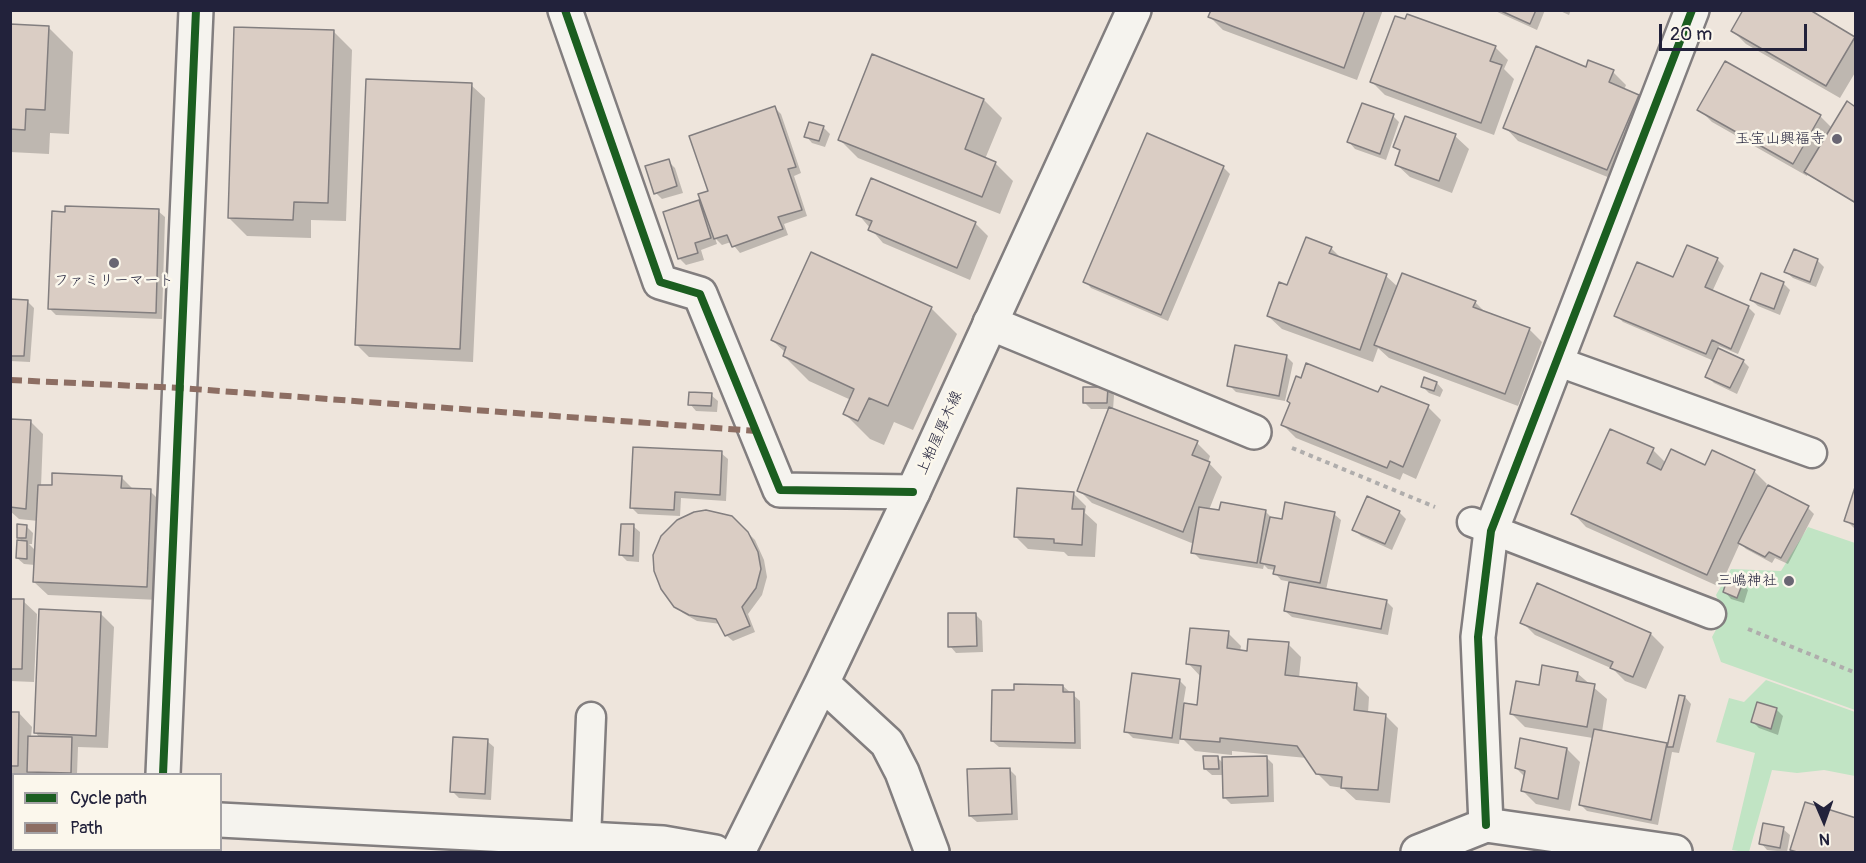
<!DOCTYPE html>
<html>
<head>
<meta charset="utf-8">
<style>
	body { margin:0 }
	#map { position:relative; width:1866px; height:863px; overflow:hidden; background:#eee5dc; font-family:Pangolin,sans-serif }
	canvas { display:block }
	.frame { position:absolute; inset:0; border:12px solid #22223b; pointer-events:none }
	.legend { position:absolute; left:12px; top:773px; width:210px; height:78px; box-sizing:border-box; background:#fbf7ec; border:2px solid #a4a2a5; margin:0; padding:8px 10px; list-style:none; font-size:18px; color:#22223b }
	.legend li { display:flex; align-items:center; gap:12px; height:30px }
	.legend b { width:30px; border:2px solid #a4a2a5 }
	.north { position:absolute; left:1794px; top:791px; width:60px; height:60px; -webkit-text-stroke:4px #fbf7ec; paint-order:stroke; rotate:178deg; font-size:16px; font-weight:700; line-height:24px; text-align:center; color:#22223b }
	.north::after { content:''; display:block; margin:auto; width:21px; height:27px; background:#22223b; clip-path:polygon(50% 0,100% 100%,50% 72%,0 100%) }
	.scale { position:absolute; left:1659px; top:24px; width:148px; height:27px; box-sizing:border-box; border:3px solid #22223b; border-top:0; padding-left:8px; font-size:18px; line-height:21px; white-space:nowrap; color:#22223b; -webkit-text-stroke:4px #fbf7ec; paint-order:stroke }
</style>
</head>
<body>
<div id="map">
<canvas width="1866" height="863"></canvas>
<div class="frame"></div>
<ul class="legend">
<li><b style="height:8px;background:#1b5e20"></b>Cycle path</li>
<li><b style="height:8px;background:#8d6e63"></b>Path</li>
</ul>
<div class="north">N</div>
<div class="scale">20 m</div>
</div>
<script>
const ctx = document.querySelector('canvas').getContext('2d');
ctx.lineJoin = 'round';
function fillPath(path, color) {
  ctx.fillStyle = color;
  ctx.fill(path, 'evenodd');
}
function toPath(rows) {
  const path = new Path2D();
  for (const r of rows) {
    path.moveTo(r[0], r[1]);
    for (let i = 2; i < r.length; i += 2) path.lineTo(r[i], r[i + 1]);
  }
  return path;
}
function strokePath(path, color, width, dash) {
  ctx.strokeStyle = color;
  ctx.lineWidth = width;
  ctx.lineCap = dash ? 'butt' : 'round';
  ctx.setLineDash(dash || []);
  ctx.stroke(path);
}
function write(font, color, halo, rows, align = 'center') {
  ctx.font = font + ' Pangolin,"Klee One",sans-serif';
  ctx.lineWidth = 5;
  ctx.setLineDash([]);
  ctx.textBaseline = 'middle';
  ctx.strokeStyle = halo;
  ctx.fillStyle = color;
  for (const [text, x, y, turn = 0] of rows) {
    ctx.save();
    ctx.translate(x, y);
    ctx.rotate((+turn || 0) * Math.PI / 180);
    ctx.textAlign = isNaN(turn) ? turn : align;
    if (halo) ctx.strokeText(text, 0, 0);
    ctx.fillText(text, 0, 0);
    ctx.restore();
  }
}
fillPath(toPath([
	[1808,527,1855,543,1855,710,1721,662,1712,637,1724,615,1716,595,1731,569,1781,571],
	[1766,680,1855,712,1855,776,1824,770,1797,773,1772,770,1749,852,1745,852,1732,850,1755,753,1716,742,1729,698,1744,702]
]), '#c1e4c4');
fillPath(toPath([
	[1213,10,1383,10,1357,80,1223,30,1210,17],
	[1493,10,1545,10,1537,30],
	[1558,10,1571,10,1569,15],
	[1406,21,1495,47,1508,60,1504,69,1514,79,1494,135,1385,95,1372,82],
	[10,25,48,27,73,52,69,134,50,133,49,154,10,152],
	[1733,31,1854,38,1856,71,1840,98,1746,44],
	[334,32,352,50,346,221,311,220,311,238,247,236,229,218],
	[873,56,984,100,1002,118,985,159,995,163,1013,181,1000,214,858,158,840,140],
	[1726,63,1820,116,1832,128,1856,106,1856,204,1808,173,1807,176,1712,122,1699,109],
	[1587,68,1613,72,1626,85,1624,90,1638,96,1651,109,1620,182,1518,141,1505,127],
	[471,85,485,98,473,362,369,357,356,344],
	[774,107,781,114,801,173,794,176,807,216,784,224,788,235,740,253,731,242,722,245,715,238,717,244,701,250,704,260,686,265,680,259,665,213,699,202,705,208,710,192],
	[1393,116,1399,122,1386,160,1355,149,1349,142],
	[1406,118,1455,136,1469,149,1452,193,1410,177,1396,164,1401,152,1395,147],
	[823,127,830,134,825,147,812,143,806,136],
	[1147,135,1224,168,1230,174,1168,321,1091,288,1085,281],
	[668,161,675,168,683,193,662,199,656,193],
	[158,211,165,217,162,319,56,315,50,309],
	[858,214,975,223,988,236,970,280,883,243],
	[1331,248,1343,260,1386,276,1398,287,1475,302,1486,313,1529,329,1542,342,1518,406,1389,358,1378,348,1373,362,1282,329,1268,316,1288,287],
	[811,254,932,309,957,334,913,430,894,422,884,445,870,439,845,414,851,400,809,381,784,356,786,353,772,340],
	[1717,259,1724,266,1712,292,1748,307,1755,314,1738,354,1719,346,1717,350,1743,361,1749,367,1737,394,1714,383,1707,376,1714,361,1623,322,1616,315,1674,279],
	[1817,260,1824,267,1816,287,1793,278,1786,272],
	[1783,283,1790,290,1780,315,1758,306,1751,300],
	[10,301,28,302,34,308,30,362,10,361],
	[1286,356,1293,363,1285,401,1236,392,1229,385],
	[1437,383,1443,390,1440,397,1429,393,1422,386],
	[1107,388,1114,395,1113,410,1197,443,1210,456,1208,462,1222,477,1209,510,1265,511,1272,518,1283,521,1334,514,1341,520,1326,590,1386,601,1393,608,1388,635,1292,617,1285,611,1291,582,1281,580,1275,573,1275,570,1268,569,1264,565,1263,569,1200,559,1193,552,1194,544,1092,503,1079,490,1109,409,1091,409,1085,403],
	[1379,394,1428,407,1441,420,1416,479,1403,473,1400,480,1296,438,1283,425],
	[711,395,718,401,717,412,696,411,690,404],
	[10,420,30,421,43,434,41,487,122,478,134,490,150,491,163,504,159,600,48,595,34,582,35,565,24,564,17,558,23,542,18,537,26,526,33,533,32,544,29,544,36,551,38,521,19,519,10,511],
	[1653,450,1666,463,1754,471,1767,484,1766,485,1808,508,1814,514,1788,564,1775,558,1772,563,1746,549,1740,543,1720,587,1586,527,1573,513],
	[721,453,728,459,726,501,681,498,680,516,638,514,631,507],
	[1856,489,1856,530,1846,520],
	[1073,493,1086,506,1085,513,1097,524,1095,557,1068,556,1064,552,1028,549,1015,536],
	[1399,512,1406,519,1392,550,1361,536,1354,529],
	[732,517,755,540,764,560,767,577,762,595,748,614,755,632,733,641,726,635,721,624,697,621,683,613,675,606],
	[633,526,640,532,639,562,627,561,621,555],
	[1742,583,1748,590,1744,603,1731,599,1725,592],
	[1538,585,1651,634,1664,647,1646,689,1625,681,1613,669,1535,635,1522,622],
	[10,600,23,601,37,614,34,682,10,681],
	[101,614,114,627,108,748,78,747,77,774,14,774,10,792,10,713,19,713,32,727,31,737,40,738,35,732],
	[975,614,982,621,983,652,956,653,950,646],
	[1228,633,1241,646,1240,652,1249,653,1288,644,1301,657,1299,678,1356,684,1369,697,1368,713,1385,715,1398,728,1390,803,1356,800,1343,788,1330,786,1317,773,1307,758,1232,751,1232,755,1195,751,1180,736,1179,744,1133,738,1126,731,1179,680,1186,687,1183,705,1198,706,1201,677,1188,663],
	[1577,673,1607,699,1602,732,1669,745,1685,697,1691,704,1679,753,1672,752,1658,825,1587,811,1580,804,1593,738,1525,727,1512,714,1540,687],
	[1063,686,1080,701,1081,749,999,747,992,741,1016,692],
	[1758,704,1777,710,1783,716,1778,735,1759,728,1753,722],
	[487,741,494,747,491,800,459,798,452,791],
	[1567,749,1580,762,1570,811,1536,804,1523,791,1525,777,1516,768],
	[1217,757,1223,763,1266,757,1273,764,1274,802,1231,804,1224,797,1224,775,1212,775,1205,769],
	[1009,769,1016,776,1018,820,977,822,970,816],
	[1856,819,1856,852,1794,852,1791,850],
	[1783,829,1790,835,1787,852,1767,850,1761,843]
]), '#0003');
const building = toPath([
	[1211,10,1365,10,1344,68,1208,17,1211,10],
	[1499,10,1536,10,1530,24,1499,10],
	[1743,10,1810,10,1855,37,1826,86,1731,31,1743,10],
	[1407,14,1496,46,1490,61,1502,65,1481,123,1370,82,1395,16,1405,19,1407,14],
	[10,24,49,26,45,110,26,109,25,130,10,129,10,24],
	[234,27,334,30,328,203,294,202,293,220,228,218,234,27],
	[1536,46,1586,67,1588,60,1614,70,1609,82,1639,95,1607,170,1503,128,1536,46],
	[872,54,984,99,965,149,996,162,982,197,838,140,872,54],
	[1725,61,1821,115,1793,164,1697,110,1725,61],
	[366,79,472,83,460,349,355,345,366,79],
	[1847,101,1854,106,1856,103,1856,203,1804,172,1847,101],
	[1362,103,1394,114,1380,154,1347,142,1362,103],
	[775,106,796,167,788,169,802,210,778,217,783,229,732,247,727,235,714,239,698,194,708,191,689,136,775,106],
	[1405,116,1456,134,1439,181,1395,165,1400,150,1393,147,1405,116],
	[809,122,824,126,819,141,804,137,809,122],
	[1147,133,1224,166,1161,315,1083,282,1147,133],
	[669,159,677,186,654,194,645,166,669,159],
	[871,178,976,222,957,268,868,230,872,221,856,215,871,178],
	[699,200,711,238,695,243,698,253,678,259,663,212,699,200],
	[65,206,159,209,156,313,48,309,52,211,65,212,65,206],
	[1306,237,1332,247,1329,253,1387,274,1360,350,1267,316,1279,282,1287,285,1306,237],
	[1687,245,1718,258,1705,287,1749,306,1731,349,1712,340,1706,354,1614,316,1637,262,1673,277,1687,245],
	[1794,249,1818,259,1810,282,1784,272,1794,249],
	[811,252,932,307,888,406,869,398,858,421,843,414,854,389,783,356,786,347,771,340,811,252],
	[1402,273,1476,301,1473,307,1530,328,1505,394,1374,345,1402,273],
	[1761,273,1784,282,1774,309,1750,300,1761,273],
	[10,299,28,300,24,356,10,356,10,299],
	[1235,345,1287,355,1279,396,1227,386,1235,345],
	[1718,348,1744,360,1730,388,1705,377,1718,348],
	[1306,363,1378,392,1381,386,1429,405,1403,467,1390,461,1387,468,1281,425,1290,403,1287,401,1296,376,1301,378,1306,363],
	[1424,377,1437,382,1434,391,1421,387,1424,377],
	[1083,387,1108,387,1107,403,1083,403,1083,387],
	[689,392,712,393,711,406,688,405,689,392],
	[1109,407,1198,441,1192,455,1210,462,1183,532,1077,491,1109,407],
	[10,419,31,420,26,509,10,507,10,419],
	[1610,429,1654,448,1647,463,1661,470,1671,449,1705,465,1712,450,1755,470,1707,575,1571,514,1610,429],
	[633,447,722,451,720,495,675,492,674,510,630,508,633,447],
	[52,473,122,476,121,488,151,489,147,587,33,582,38,485,52,485,52,473],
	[1856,484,1856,525,1844,521,1856,484],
	[1768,485,1809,506,1781,558,1769,552,1765,557,1738,543,1768,485],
	[1017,488,1074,492,1072,509,1084,509,1082,545,1054,543,1054,539,1014,537,1017,488],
	[1367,496,1400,511,1385,544,1352,530,1367,496],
	[1221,502,1266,510,1257,563,1191,553,1199,507,1219,510,1221,502],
	[1285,502,1335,512,1320,583,1273,574,1275,566,1260,563,1270,517,1282,519,1285,502],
	[706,510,732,516,748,532,758,552,761,569,756,588,742,607,750,626,725,636,716,619,689,615,674,607,661,589,654,571,653,555,661,536,677,520,694,512,706,510],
	[17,524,27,525,26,538,17,538,17,524],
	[621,524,634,524,633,556,619,555,621,524],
	[17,540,27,541,27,559,16,558,17,540],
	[1728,577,1743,582,1737,598,1723,592,1728,577],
	[1289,582,1387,600,1381,629,1284,611,1289,582],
	[1537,583,1651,633,1633,677,1610,668,1613,662,1520,623,1537,583],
	[10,599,24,599,22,669,10,669,10,599],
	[39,609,101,612,96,736,34,733,39,609],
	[948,613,976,613,977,646,948,647,948,613],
	[1190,628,1229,631,1227,648,1247,651,1248,639,1289,642,1285,675,1357,683,1354,710,1386,714,1378,790,1341,788,1342,777,1316,774,1297,746,1220,738,1220,742,1180,739,1184,703,1197,705,1201,666,1186,664,1190,628],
	[1542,665,1578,672,1576,681,1595,684,1587,727,1510,714,1516,681,1539,685,1542,665],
	[1132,673,1180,679,1172,738,1124,732,1132,673],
	[1014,684,1063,685,1063,692,1074,692,1075,743,991,741,992,690,1014,690,1014,684],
	[1679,695,1685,696,1673,747,1667,747,1679,695],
	[1757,702,1777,708,1771,729,1751,722,1757,702],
	[10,712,19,712,18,766,10,766,10,712],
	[1594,729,1667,743,1651,820,1579,805,1594,729],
	[28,736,72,737,71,773,27,772,28,736],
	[453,737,488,739,485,794,450,792,453,737],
	[1520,738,1567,748,1558,799,1521,791,1525,771,1515,768,1520,738],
	[1203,756,1218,756,1219,769,1204,769,1203,756],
	[1267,756,1268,796,1223,798,1222,757,1267,756],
	[1010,768,1012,814,969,816,967,769,1010,768],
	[1805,802,1856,818,1856,852,1797,852,1790,850,1805,802],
	[1763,823,1784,827,1780,848,1759,844,1763,823]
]);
fillPath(building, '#dacdc4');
strokePath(building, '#827e7f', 1.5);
const lane = toPath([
	[1556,361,1812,453],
	[1472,522,1711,614],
	[586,839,591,717]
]);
const street = toPath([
	[565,10,660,282,700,294,780,490,913,492],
	[990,323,1254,432],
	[163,774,196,10],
	[10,811,14,811],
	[220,820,663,843,715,852],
	[1486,825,1478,637,1491,531,1692,10],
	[160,852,160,850],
	[1418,852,1486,825,1675,852]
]);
const secondary = toPath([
	[822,683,887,743,902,772,932,852],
	[738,852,822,683,913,492,1134,10]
]);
strokePath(lane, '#827e7f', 33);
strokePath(street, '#827e7f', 38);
strokePath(secondary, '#827e7f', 38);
strokePath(toPath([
	[1292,448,1435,507],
	[1748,629,1856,673]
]), '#afadac', 4, [4.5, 4.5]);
strokePath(lane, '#f5f3ee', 28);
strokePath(street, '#f5f3ee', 33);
strokePath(secondary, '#f5f3ee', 33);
strokePath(toPath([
	[10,380,180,388,756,431]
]), '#8d6e63', 6, [12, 6]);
strokePath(toPath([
	[565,10,660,282,700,294,780,490,913,492],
	[163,774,196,10],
	[1486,825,1478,637,1491,531,1692,10]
]), '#1b5e20', 8);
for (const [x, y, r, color] of [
	[1837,139,6,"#696673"],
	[114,263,6,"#696673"],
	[1789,581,6,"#696673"]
]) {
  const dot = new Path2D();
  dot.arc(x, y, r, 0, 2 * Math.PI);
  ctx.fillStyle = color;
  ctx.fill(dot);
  strokePath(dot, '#fbf7ec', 2);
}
write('15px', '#22223b', '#fbf7ec', [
	["玉宝山興福寺",1825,139],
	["ファミリーマート",114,281,"center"],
	["三嶋神社",1777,581]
], 'right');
write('15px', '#22223b', '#fbf7ec', [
	["上粕屋厚木線",940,433,-66]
]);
</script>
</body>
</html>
